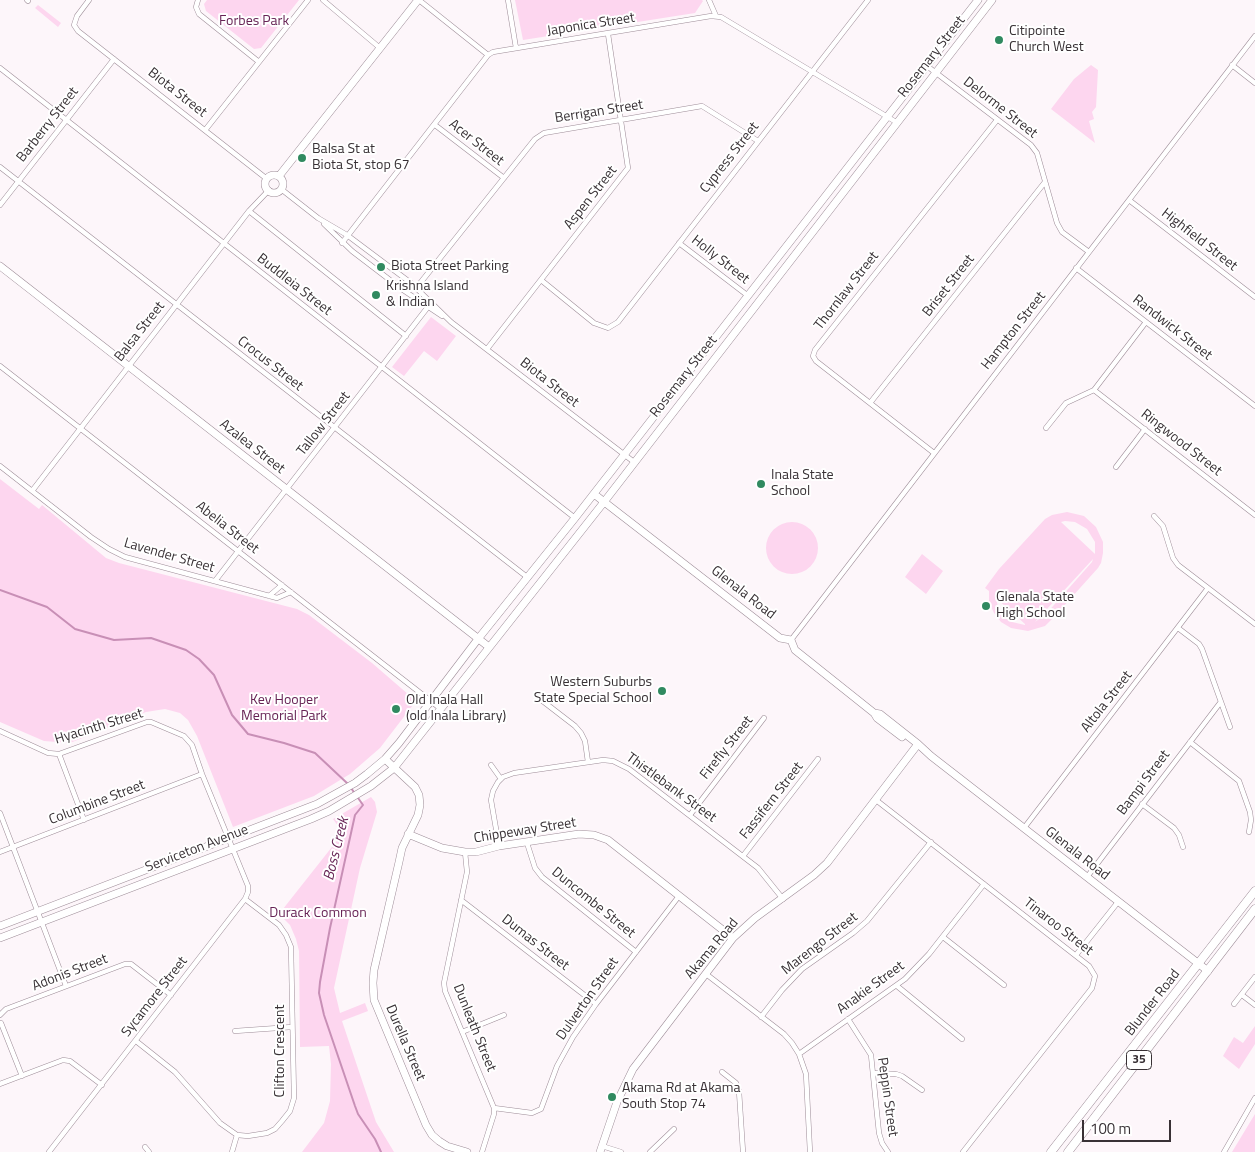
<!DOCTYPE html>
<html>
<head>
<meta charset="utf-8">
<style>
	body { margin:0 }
	#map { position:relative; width:1255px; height:1152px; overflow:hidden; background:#fdf6fa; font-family:"Titillium Web",sans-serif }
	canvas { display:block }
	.scale { position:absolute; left:1082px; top:1120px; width:89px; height:22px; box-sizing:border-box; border:2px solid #383135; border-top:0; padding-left:6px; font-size:15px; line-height:18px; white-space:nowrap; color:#383135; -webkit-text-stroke:4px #fff; paint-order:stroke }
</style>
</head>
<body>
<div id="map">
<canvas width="1255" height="1152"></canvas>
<div class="scale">100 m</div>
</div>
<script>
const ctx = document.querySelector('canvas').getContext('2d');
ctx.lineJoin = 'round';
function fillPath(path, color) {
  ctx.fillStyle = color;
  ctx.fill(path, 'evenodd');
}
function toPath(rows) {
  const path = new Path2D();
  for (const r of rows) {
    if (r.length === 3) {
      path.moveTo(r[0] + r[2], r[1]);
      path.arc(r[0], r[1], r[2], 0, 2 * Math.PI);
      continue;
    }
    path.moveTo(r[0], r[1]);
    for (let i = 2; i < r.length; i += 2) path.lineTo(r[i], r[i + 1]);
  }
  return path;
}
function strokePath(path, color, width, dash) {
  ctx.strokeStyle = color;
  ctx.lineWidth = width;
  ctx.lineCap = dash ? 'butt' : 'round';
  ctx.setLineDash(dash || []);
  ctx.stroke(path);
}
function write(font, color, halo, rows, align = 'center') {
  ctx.font = font + ' "Titillium Web",sans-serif';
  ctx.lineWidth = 4;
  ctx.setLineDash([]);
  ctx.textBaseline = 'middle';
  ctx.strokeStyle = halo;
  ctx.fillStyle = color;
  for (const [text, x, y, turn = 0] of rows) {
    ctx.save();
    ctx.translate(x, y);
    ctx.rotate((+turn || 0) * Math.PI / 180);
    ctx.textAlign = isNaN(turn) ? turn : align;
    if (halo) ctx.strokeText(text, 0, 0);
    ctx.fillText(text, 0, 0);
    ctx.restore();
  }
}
fillPath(toPath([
	[207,0,299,0,261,48,254,49,206,11,204,4],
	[515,0,702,0,703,1,695,13,523,40],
	[38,5,61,23,58,27,35,8],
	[1091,65,1098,70,1096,107,1092,112,1094,119,1089,121,1095,143,1051,109,1074,79],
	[431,317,456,336,437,361,424,351,404,376,392,367],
	[0,479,39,509,42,505,106,558,119,563,297,609,309,615,372,663,416,701,380,748,350,774,314,796,233,827,197,736,188,720,180,713,165,709,146,712,70,743,44,741,0,722],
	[1067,512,1084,516,1096,527,1103,542,1103,553,1101,563,1098,568,1053,618,1045,626,1028,631,1011,628,1001,622,994,613,989,602,989,591,985,588,999,569,1045,519,1052,515],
	[1065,521,1075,522,1087,529,1095,542,1095,554,1061,522],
	[1093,559,1092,562,1046,614,1035,622],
	[996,598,1025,624,1025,625,1012,622,1003,616,998,607],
	[792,548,26],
	[922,554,943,571,926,594,905,577],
	[371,797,375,802,377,812,360,868,334,988,340,1013,365,1003,368,1011,342,1021,376,1122,394,1152,302,1152,324,1123,330,1101,331,1064,329,1046,300,1047,299,951,296,939,290,925,279,914,343,833,333,819],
	[1255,1026,1255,1044,1239,1069,1223,1056,1234,1037,1243,1043],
	[1255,1114,1255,1152,1232,1152]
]), '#fdd6ef');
strokePath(toPath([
	[0,590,47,607,75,629,114,640,151,638,186,650,199,659,214,675,232,715,248,734,284,743,315,753,348,784],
	[351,788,363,805,355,815,330,928,320,982,319,993,324,1015,355,1106,358,1114,375,1139,381,1152]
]), '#c88fb6', 2);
const street = toPath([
	[27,0,28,1],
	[89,0,77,16,74,25,78,31,267,179],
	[198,0,196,7,199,14,259,62],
	[323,0,380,48],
	[419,0,488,55],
	[508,0,516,48],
	[709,0,716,16],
	[1232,65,1255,83],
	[927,66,1031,145,1037,153,1057,223,1062,232,1089,252],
	[0,68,575,518],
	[435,125,504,178],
	[206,129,308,0],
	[0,167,527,577],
	[281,189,318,218],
	[1129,200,1255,297],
	[0,205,114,59],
	[249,211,406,336],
	[318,218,347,235,411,283,451,322,634,462],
	[324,224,352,251,403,290,442,316],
	[342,243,488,55,493,52,711,16,721,17,896,122],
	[679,243,747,295],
	[1076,268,1255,406],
	[541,280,594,323,608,328,618,322,868,0],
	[417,287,535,139,544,133,702,106,758,141],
	[487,349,628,168,608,34],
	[0,366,441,709],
	[1094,390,1255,515],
	[870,403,1045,182],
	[1046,428,1066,403,1094,390,1146,322],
	[934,453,816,361,813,356,815,350,997,120],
	[0,466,91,537,109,549,125,557,277,598,291,592],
	[1116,467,1145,429],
	[32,491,249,211,269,190],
	[1154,516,1163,526,1173,558,1178,565,1255,624],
	[215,581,431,303],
	[269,596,282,585],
	[1178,628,1199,644,1202,649,1230,727],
	[791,640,1255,36],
	[540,699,575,726,581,733,585,741,588,762],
	[0,731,48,753,59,754,147,722,151,722,184,736,192,745,202,774,248,886,248,892,245,899,49,1152],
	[1190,742,1239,781,1250,812,1251,820,1249,832],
	[59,754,84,820],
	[491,765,501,779],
	[876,800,1089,966,1095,976,1092,988,963,1152],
	[1142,804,1174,828,1179,835,1183,847],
	[0,813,66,986],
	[690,815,764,718],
	[1024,828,1208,588],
	[527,843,535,868,542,877,636,952],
	[499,846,491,800,493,791,498,782,503,777,514,773,603,760,613,761,629,769,758,868,783,899],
	[0,852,202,774],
	[465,852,467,872,444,983,445,991,494,1108,494,1114,482,1152],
	[743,856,818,759],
	[1087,877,1220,703],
	[461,900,596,1004],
	[943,937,1004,985],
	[1076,955,1118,902],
	[706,974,784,1034,792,1043,799,1054,806,1074,810,1152],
	[897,986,962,1039],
	[1242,995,1255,1005],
	[1234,1004,1255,977],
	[0,1015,6,1009,125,964,131,964,171,995],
	[761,1017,782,990,802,969,853,933,867,921,931,842],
	[848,1019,871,1055,879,1133,882,1143,888,1152],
	[1,1023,22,1076],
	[235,1031,292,1027],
	[462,1032,504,1015],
	[136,1041,175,1072,220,1123,237,1135,248,1136,267,1133,275,1129,282,1121,290,1111,294,1098,291,947,286,935,279,925,245,899],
	[799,1054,905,979,929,954,984,884],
	[722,1072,736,1083,739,1091,743,1152],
	[874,1073,896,1074,902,1076,922,1090],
	[0,1084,63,1060,70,1061,102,1085],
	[494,1108,532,1113,541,1109,557,1066,573,1037,596,1004,679,896],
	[602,1146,621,1152],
	[145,1147,149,1152],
	[232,1152,237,1135],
	[650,1152,674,1129],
	[1224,1152,1255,1098]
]);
const secondary = toPath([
	[274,184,9],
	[279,176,418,0],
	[0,266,489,647],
	[594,494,780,638,791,640,795,650,874,713,880,714,918,744,931,756,1208,971],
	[874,713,877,718,902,737],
	[385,759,415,787,419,795,420,805,418,815,402,848,399,862,374,970,373,983,374,1000,426,1125,432,1135,439,1141,447,1146,467,1152],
	[408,834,442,848,465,852,476,852,499,846,579,834,594,835,608,840,733,938],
	[0,926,317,804,355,783,367,774,385,759,399,743,478,639,575,518,978,0],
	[0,938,311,819,329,811,371,786,394,768,604,502,992,0],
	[600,1152,617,1102,633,1069,733,938,755,918,814,875,827,863,918,744]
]);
const primary = toPath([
	[1051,1152,1255,891],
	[1068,1152,1255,909]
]);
strokePath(street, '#9e8d98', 5.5);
strokePath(secondary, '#9e8d98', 8);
strokePath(primary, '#9e8d98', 9);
strokePath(street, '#fff', 4.5);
strokePath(secondary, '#fff', 7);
strokePath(primary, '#fff', 8);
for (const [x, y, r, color] of [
	[999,40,5,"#308a60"],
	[302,158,5,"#308a60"],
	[381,267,5,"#308a60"],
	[376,295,5,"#308a60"],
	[761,484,5,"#308a60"],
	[986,606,5,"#308a60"],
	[662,691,5,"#308a60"],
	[396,709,5,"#308a60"],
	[612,1097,5,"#308a60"]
]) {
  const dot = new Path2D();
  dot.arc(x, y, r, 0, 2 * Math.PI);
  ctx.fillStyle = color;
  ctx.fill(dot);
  strokePath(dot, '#fff', 2);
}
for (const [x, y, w] of [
	[1139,1060,25]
]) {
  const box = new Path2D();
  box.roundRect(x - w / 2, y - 9.5, w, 19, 4);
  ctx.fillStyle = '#fff';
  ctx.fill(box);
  strokePath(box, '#383135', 1);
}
write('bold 12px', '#383135', null, [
	["35",1139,1060]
]);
write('14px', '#672355', '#fff', [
	["Forbes Park",254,22],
	["Kev Hooper",284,701],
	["Memorial Park",284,717],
	["Durack Common",318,914]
]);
write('14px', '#383135', '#fff', [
	["Japonica Street",591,25,-9],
	["Rosemary Street",932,57,-52],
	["Biota Street",177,93,38],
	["Delorme Street",1000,108,38],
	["Berrigan Street",599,112,-9],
	["Barberry Street",48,125,-52],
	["Acer Street",476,143,38],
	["Cypress Street",730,158,-52],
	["Aspen Street",591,198,-52],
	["Highfield Street",1199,240,38],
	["Holly Street",720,260,38],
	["Buddleia Street",294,285,38],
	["Briset Street",949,286,-52],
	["Thornlaw Street",847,291,-52],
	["Randwick Street",1172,328,38],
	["Hampton Street",1014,331,-52],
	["Balsa Street",140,332,-52],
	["Crocus Street",270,364,38],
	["Rosemary Street",684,377,-52],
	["Biota Street",549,383,38],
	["Tallow Street",324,424,-52],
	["Ringwood Street",1181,443,38],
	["Azalea Street",252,447,38],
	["Abelia Street",227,528,38],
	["Lavender Street",169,556,16],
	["Glenala Road",743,593,38],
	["Altola Street",1107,702,-52],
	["Hyacinth Street",99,727,-17],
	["Firefly Street",727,748,-52],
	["Bampi Street",1144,783,-53],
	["Thistlebank Street",671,788,36],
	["Fassifern Street",772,801,-52],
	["Columbine Street",97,803,-21],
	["Chippeway Street",525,831,-9],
	["Serviceton Avenue",197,849,-21],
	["Glenala Road",1077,854,38],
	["Duncombe Street",593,903,39],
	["Tinaroo Street",1058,927,38],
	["Dumas Street",535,943,38],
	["Marengo Street",820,944,-38],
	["Akama Road",712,949,-50],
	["Adonis Street",70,973,-21],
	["Anakie Street",871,988,-36],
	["Sycamore Street",155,997,-52],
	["Dulverton Street",588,999,-55],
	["Blunder Road",1153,1003,-52],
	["Dunleath Street",474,1028,68],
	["Durella Street",405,1043,67],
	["Clifton Crescent",281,1051,-90],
	["Peppin Street",887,1097,82]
]);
write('14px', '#383135', '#fff', [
	["Citipointe",1009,32],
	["Church West",1009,48],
	["Balsa St at",312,150],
	["Biota St, stop 67",312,166],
	["Biota Street Parking",391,267],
	["Krishna Island",386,287],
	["& Indian",386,303],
	["Inala State",771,476],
	["School",771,492],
	["Glenala State",996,598],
	["High School",996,614],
	["Western Suburbs",652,683,"right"],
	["State Special School",652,699,"right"],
	["Old Inala Hall",406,701],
	["(old Inala Library)",406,717],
	["Akama Rd at Akama",622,1089],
	["South Stop 74",622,1105]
], 'left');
write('italic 15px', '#672355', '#fff', [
	["Boss Creek",337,849,-76]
]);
</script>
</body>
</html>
